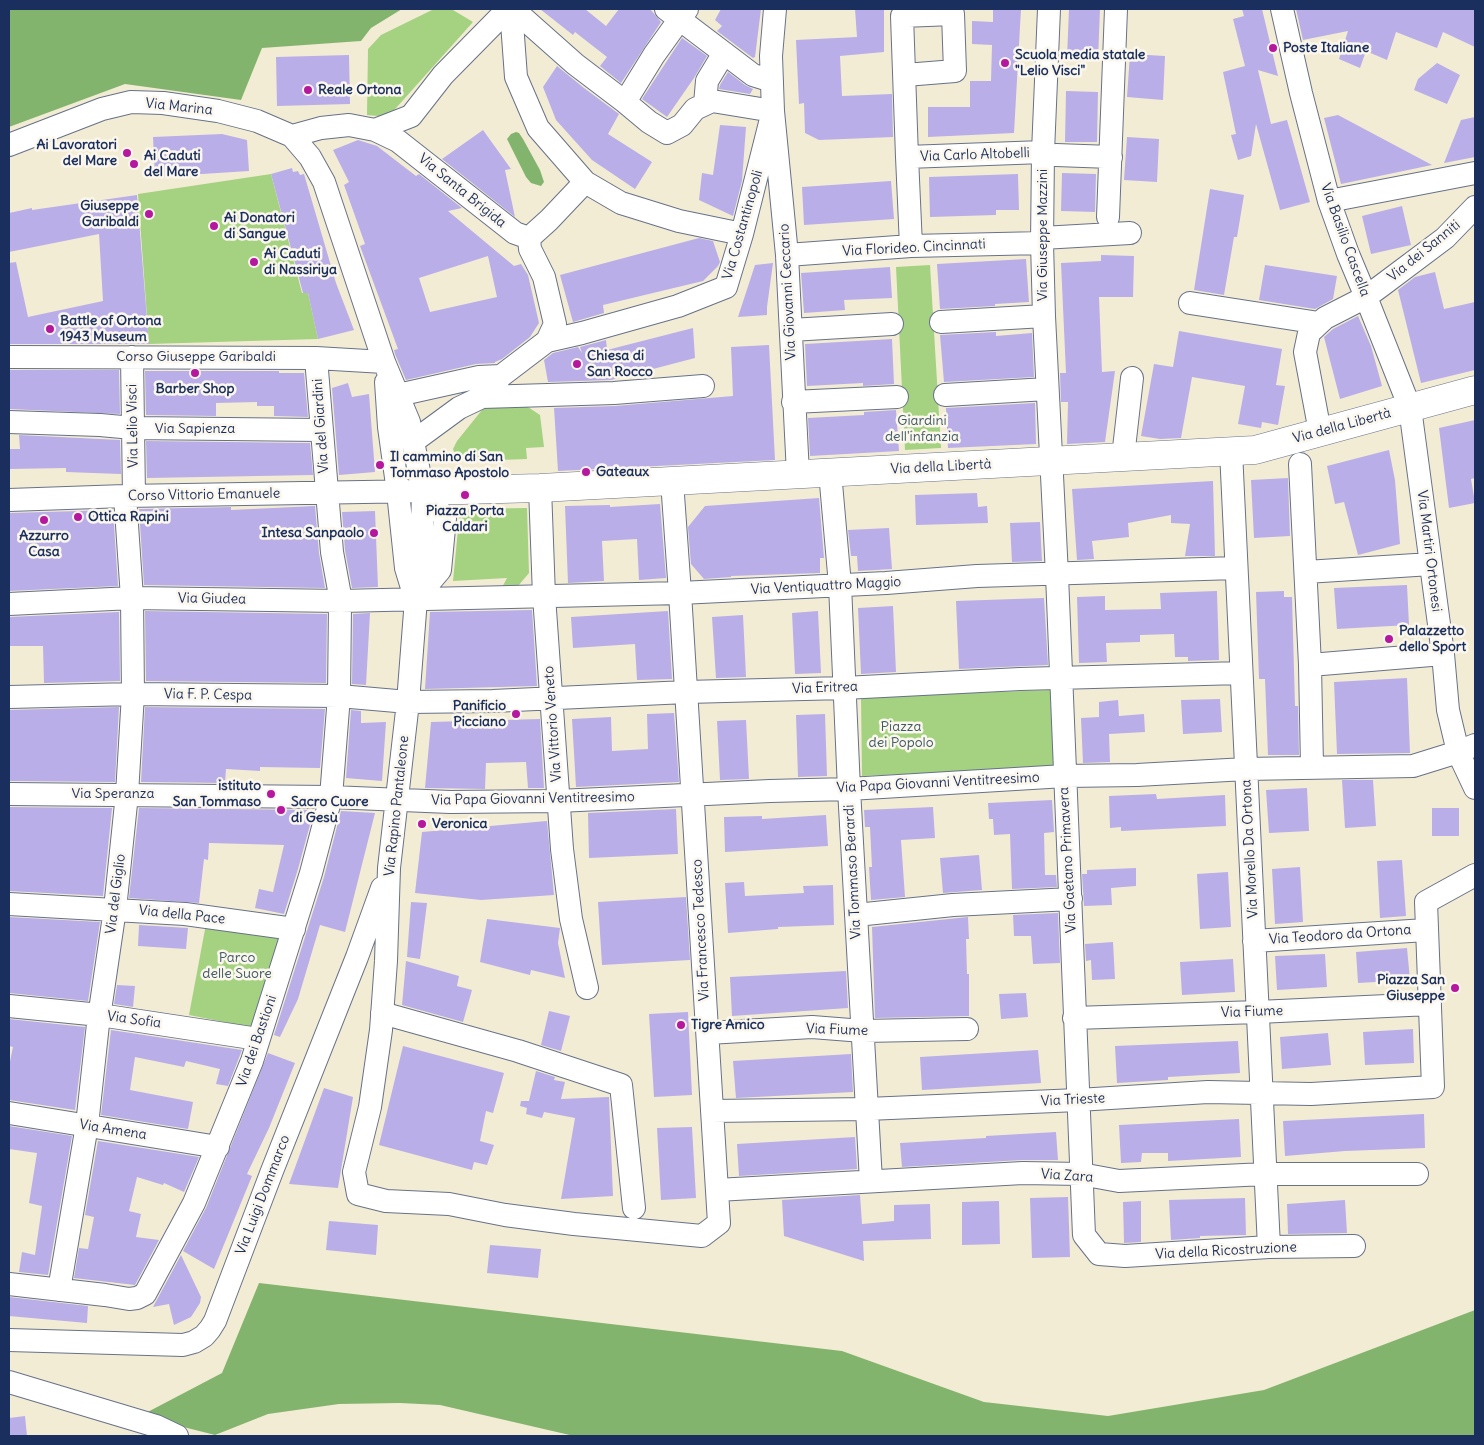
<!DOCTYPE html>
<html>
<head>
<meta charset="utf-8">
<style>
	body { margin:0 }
	#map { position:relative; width:1484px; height:1445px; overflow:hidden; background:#f3ecd5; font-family:Delius,sans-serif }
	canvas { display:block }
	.frame { position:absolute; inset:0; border:10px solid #1b2f5e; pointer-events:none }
</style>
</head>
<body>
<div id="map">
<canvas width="1484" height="1445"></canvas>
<div class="frame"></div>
</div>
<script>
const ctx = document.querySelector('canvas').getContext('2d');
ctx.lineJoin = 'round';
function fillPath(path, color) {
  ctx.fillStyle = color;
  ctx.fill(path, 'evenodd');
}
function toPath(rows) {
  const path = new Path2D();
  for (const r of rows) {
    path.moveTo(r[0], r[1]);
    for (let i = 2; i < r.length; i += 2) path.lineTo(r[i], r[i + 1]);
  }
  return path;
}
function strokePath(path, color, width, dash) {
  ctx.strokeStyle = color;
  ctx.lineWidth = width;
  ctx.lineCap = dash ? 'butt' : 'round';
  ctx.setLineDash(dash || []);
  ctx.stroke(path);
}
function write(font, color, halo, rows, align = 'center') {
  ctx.font = font + ' Delius,sans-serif';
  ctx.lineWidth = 5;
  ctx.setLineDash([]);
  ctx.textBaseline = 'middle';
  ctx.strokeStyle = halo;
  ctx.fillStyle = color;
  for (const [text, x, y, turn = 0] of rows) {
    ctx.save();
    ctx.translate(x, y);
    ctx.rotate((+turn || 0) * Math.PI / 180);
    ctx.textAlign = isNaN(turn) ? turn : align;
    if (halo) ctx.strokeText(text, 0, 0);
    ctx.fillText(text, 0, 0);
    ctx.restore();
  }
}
fillPath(toPath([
	[432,10,453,10,473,22,388,117,367,115,368,49,381,35],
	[271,174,302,293,308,293,318,339,149,344,138,194],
	[930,265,941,448,905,450,896,267],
	[486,405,525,405,540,415,544,447,526,448,527,459,471,461,461,460,455,454,453,449,457,441],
	[527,508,529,573,513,592,499,593,507,578,453,581,460,509],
	[1050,690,1054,767,862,776,861,697],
	[206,924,285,935,254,1028,189,1015]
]), '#a4d280');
fillPath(toPath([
	[9,9,402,9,371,28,361,41,262,48,241,100,125,84,9,127],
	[516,132,519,133,523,139,540,170,544,182,541,186,531,183,526,177,507,139,511,134],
	[259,1283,842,1351,984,1402,1108,1416,1264,1390,1475,1310,1475,1436,574,1436,440,1405,400,1403,339,1404,268,1414,215,1435,140,1416,222,1373]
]), '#83b46e');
fillPath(toPath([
	[540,9,585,9,606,26,619,9,650,9,661,22,621,83,600,66,607,57,575,32,573,35],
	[721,9,761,9,755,57,753,58,717,31,722,26,715,20],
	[855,9,884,9,884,52,840,56,842,96,892,94,893,137,819,140,805,133,804,103,799,104,796,40,857,37],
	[993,9,1021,9,1014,133,928,137,928,107,970,107,970,81,991,81,992,45,972,44,972,21,993,22],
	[1069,9,1100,9,1098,60,1067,58],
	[1242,9,1262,9,1278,76,1258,70,1271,124,1287,120,1310,202,1280,210,1256,124,1251,156,1238,160,1231,135,1236,134,1223,72,1245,66,1233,19,1244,16],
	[1296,9,1475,9,1475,47,1443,32,1437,48,1396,32,1387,60,1366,51,1360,68,1339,59,1348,31,1303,40],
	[682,38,707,56,694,78,667,117,642,99],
	[1130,54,1165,56,1163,100,1127,97],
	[349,55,350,104,277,106,276,57],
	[1437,63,1460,75,1447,104,1414,90,1418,79],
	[557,66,584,88,619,114,608,134,652,162,635,189,592,160,556,120,543,87],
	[728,72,745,85,753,89,750,94,719,89,720,85],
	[1066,91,1098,92,1097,142,1065,142],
	[1338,115,1432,165,1341,184,1324,118],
	[1475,117,1475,157,1444,163,1461,120],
	[720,125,746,127,742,181,733,216,699,200,702,173,713,175],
	[483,130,511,169,505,170,515,217,442,159],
	[222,134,247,140,249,171,155,177,153,137],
	[1127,137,1159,139,1157,182,1124,180],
	[358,140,377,146,416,176,419,174,462,208,448,211,514,266,521,264,528,275,539,323,530,337,502,359,495,362,495,363,476,364,406,380,395,354,394,350,398,349,360,246,365,244,344,185,349,182,333,150],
	[488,256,497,297,430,312,419,278],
	[292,168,293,172,298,171,300,175,304,174,336,283,354,330,318,339,308,293,303,293,271,174],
	[1062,173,1096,174,1095,212,1061,211],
	[1018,174,1019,210,996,210,996,215,930,217,929,177],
	[891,181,894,219,804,225,802,187],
	[1210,189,1244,195,1237,237,1234,237,1224,295,1194,290],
	[137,195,149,344,9,344,9,263,16,262,28,317,103,301,99,234,9,252,9,213,32,208,32,210],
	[1402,206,1411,245,1371,254,1362,216],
	[699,238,713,241,720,262,718,266,703,281,603,305,604,313,573,322,560,275],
	[1101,255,1134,256,1133,297,1099,297,1102,372,1115,371,1105,442,1067,444,1068,402,1061,402,1060,373,1066,373,1061,263,1101,261],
	[1026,259,1029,302,995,304,995,306,940,309,937,264],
	[773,263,767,307,767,315,738,317,755,265],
	[1265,265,1337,276,1333,299,1315,309,1259,300],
	[890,267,892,298,844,300,845,310,804,313,801,273],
	[1435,272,1444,309,1475,302,1475,370,1421,383,1398,290,1415,277],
	[1358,316,1371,346,1382,386,1340,399,1324,337,1333,329],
	[693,328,695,358,611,380,548,382,544,360,553,353,578,347,582,353,580,347,606,340,607,350],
	[1179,331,1282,349,1276,385,1285,386,1278,425,1262,422,1261,428,1238,424,1245,386,1192,377,1181,438,1160,439,1141,436,1154,364,1173,367],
	[996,332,996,336,1032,333,1034,377,944,382,940,335],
	[892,339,894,384,863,386,863,383,807,386,805,344],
	[769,345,775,460,558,471,554,408,615,406,733,396,731,347],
	[9,370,119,370,120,414,9,409],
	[145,371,279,371,279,373,304,373,308,417,274,416,274,406,257,406,257,402,216,403,216,416,146,415],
	[348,383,352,397,369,394,375,472,339,475,332,388],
	[1035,403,1036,444,948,448,946,408],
	[896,410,899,451,810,456,808,418,864,415,864,412],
	[1475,420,1475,478,1471,479,1475,503,1449,508,1439,428],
	[19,435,120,440,121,474,66,472,66,468,9,469,9,449,20,449],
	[146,441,310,443,313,475,147,478],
	[1389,450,1395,480,1400,544,1358,555,1344,502,1335,504,1327,466],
	[1288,478,1290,536,1254,538,1251,480],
	[1213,481,1215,556,1185,556,1190,524,1171,523,1171,515,1128,523,1129,537,1092,541,1094,559,1077,560,1072,489],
	[977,493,978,507,987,506,988,523,916,525,915,495],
	[819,498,824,558,820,558,820,573,731,576,731,577,704,579,691,564,688,527,705,506],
	[660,504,666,578,639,580,637,539,602,541,604,581,568,583,565,506,610,505,610,507],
	[315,506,319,553,325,588,144,585,139,509,231,507,231,510],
	[113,510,118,586,9,591,9,513],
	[375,511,378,587,352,588,345,550,342,512],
	[1040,522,1042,561,1012,562,1010,523],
	[889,528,892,569,858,571,857,556,851,556,848,530],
	[1407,585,1409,625,1337,629,1334,588],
	[1217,591,1219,660,1188,661,1188,657,1175,657,1174,634,1140,635,1140,642,1106,643,1107,662,1079,663,1077,597,1105,596,1105,610,1161,609,1160,593],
	[1284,591,1284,597,1292,597,1295,706,1298,706,1299,755,1268,755,1265,679,1259,679,1256,592],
	[1044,598,1048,665,959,669,956,601],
	[893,606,896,672,861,674,858,608],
	[532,610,537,686,425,689,430,612],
	[145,611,327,614,326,683,146,681],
	[668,611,672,679,637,680,635,644,573,648,571,617],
	[818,611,821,673,795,674,792,613],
	[119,612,120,681,44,683,43,646,9,646,9,617],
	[370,613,366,685,352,684,353,614],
	[743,615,746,677,716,678,712,617],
	[1407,678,1410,753,1337,754,1334,682],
	[1220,699,1222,732,1183,734,1181,700],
	[1118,700,1119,716,1144,714,1145,732,1109,734,1110,762,1083,763,1081,718,1099,717,1099,702],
	[119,707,115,782,9,781,9,710],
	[145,707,325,709,320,768,260,767,260,771,226,769,225,783,141,782],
	[351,710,361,711,361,723,386,722,382,781,346,778],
	[674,713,679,782,576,787,572,719,611,717,612,751,648,749,647,714],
	[825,714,827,776,798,777,796,715],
	[540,719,544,788,528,788,526,762,486,763,485,789,425,788,431,722],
	[746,720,749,779,720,780,717,721],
	[1342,780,1373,780,1376,826,1345,828],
	[1307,788,1309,831,1269,833,1266,790],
	[1156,794,1157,799,1225,795,1226,826,1121,831,1121,827,1110,828,1109,796],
	[1052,800,1054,832,1044,833,1045,875,1056,875,1057,887,1012,889,1010,834,994,835,993,819,989,819,988,803],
	[9,807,112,808,103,896,9,891],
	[933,807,935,838,901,840,905,897,871,900,869,867,872,867,870,827,865,827,864,810],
	[139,808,314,810,298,869,284,914,255,908,259,889,273,892,284,845,209,843,208,860,204,859,199,903,129,898],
	[1432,808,1459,808,1459,836,1432,836],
	[676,809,678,854,589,858,588,813],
	[341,811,375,813,345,932,320,925,298,999,280,1037,274,1035,324,877],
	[826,815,828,846,725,852,724,817,762,816,762,819],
	[547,821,554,895,481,900,415,893,422,832],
	[979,855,982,890,943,893,940,858],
	[1402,860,1406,916,1380,918,1377,861],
	[1300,867,1303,922,1275,924,1272,869],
	[1136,868,1136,886,1111,888,1112,905,1084,906,1082,874,1087,874,1087,870],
	[1228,872,1231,927,1200,929,1197,874],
	[744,882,745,896,804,893,803,886,833,885,834,925,778,927,778,929,728,933,725,883],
	[686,897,690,960,602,965,598,902],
	[411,902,427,903,420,959,407,957],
	[1058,913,1060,963,1033,964,1031,936,1014,936,1013,915],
	[9,917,100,922,88,1001,9,993],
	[968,917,969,939,966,939,967,974,969,974,969,1016,875,1018,872,927],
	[487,919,560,928,558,943,565,978,531,970,530,975,480,962],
	[139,925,188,928,186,949,138,946],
	[1113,942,1115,979,1092,980,1091,960,1086,961,1085,944],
	[1407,948,1410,980,1358,983,1356,952],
	[1325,954,1327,987,1277,990,1275,956],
	[1233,959,1235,992,1182,995,1180,962],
	[406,961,459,976,457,986,472,990,463,1022,402,1005],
	[846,971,848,1008,732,1016,730,977],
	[117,985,135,986,133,1007,114,1004],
	[1026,993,1028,1017,1001,1019,999,994],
	[549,1011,570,1016,561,1051,541,1045],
	[688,1012,692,1095,654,1097,649,1014],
	[9,1019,85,1027,75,1110,9,1100,9,1066,13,1047,9,1046],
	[1413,1029,1414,1063,1365,1065,1363,1032],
	[111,1030,242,1050,228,1086,216,1084,220,1069,186,1061,184,1067,135,1057,130,1090,193,1102,188,1129,101,1115],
	[1328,1033,1331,1065,1282,1069,1280,1037],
	[1238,1041,1240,1073,1168,1077,1168,1080,1117,1083,1115,1046],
	[403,1046,504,1073,493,1113,486,1111,480,1141,494,1145,487,1165,474,1162,472,1170,379,1145],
	[1038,1050,1041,1083,922,1090,920,1057],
	[268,1053,295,1063,269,1128,247,1174,252,1176,214,1269,183,1251,206,1208],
	[851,1054,853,1092,736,1098,733,1061],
	[536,1071,555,1077,554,1080,565,1082,561,1099,609,1097,613,1196,561,1199,575,1118,544,1112,542,1118,526,1114,527,1108,520,1106,521,1101,529,1101],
	[324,1088,353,1097,338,1188,289,1184],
	[1424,1114,1425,1148,1345,1151,1285,1156,1283,1121],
	[1239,1119,1241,1157,1168,1161,1168,1153,1142,1153,1141,1162,1121,1163,1119,1125],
	[9,1126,72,1136,48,1275,19,1272,22,1252,35,1255,42,1206,29,1203,37,1153,9,1149],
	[692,1127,696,1198,661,1200,657,1128],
	[1056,1132,1058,1160,1022,1160,902,1167,900,1143,986,1138,986,1136],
	[855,1137,857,1169,739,1176,737,1144],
	[98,1141,199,1157,184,1192,164,1183,163,1185,137,1177,129,1211,141,1214,136,1237,159,1240,135,1285,74,1278,79,1248,88,1249,94,1217,85,1215],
	[860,1195,862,1224,894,1221,894,1205,930,1204,931,1239,863,1241,864,1261,784,1236,782,1200],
	[1068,1197,1070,1257,1032,1258,1030,1198],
	[1245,1198,1246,1235,1200,1236,1200,1238,1171,1240,1169,1200],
	[1345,1200,1347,1233,1288,1234,1287,1204],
	[999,1201,1000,1244,962,1245,962,1202],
	[1141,1201,1141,1242,1124,1243,1123,1202],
	[329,1221,378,1225,376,1255,326,1250],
	[490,1245,541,1249,538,1278,487,1273],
	[181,1255,201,1297,200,1303,191,1317,174,1325,169,1304,153,1307],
	[9,1297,88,1306,87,1323,9,1316],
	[25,1416,27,1436,9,1436,9,1418]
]), '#b9aee8');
const minor = toPath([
	[511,9,516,77,538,128,585,182,621,203,679,221,742,234],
	[513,9,575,64,625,102,654,55,687,9],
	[666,9,753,75,772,81],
	[1049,9,1043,152,1042,243,1044,316,1057,575,1084,1235,1099,1254,1125,1256,1269,1247,1354,1246],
	[1282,9,1301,93,1329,201,1348,254,1366,297,1410,408,1443,654,1448,710,1458,752,1475,788],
	[905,75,955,71,953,14,902,16,907,157],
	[625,102,649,122,667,133,682,125,695,109,712,101,773,111,787,255,798,474],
	[705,104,707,81,724,53],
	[375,130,411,116,443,75,508,9],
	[292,136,321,128,349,125,375,130,398,141,515,233,529,238,530,249,544,277,555,324,547,341],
	[9,145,102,109,131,102,163,103,218,111,257,121,292,136,310,157,324,182,384,362,409,422,423,491,421,570,416,599,408,702,389,868,386,961,381,1030,370,1107,354,1172,358,1194,386,1201,449,1204,505,1215,574,1224,702,1236,719,1223,680,593,672,481],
	[1056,155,1111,157],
	[1329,201,1475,173],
	[1108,217,1116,9],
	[529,238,549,220,585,182],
	[1042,238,1130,233],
	[911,246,907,157,1043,152],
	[787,255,911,246,1042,243],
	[1190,303,1319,323],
	[941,322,1044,316],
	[791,330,892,324],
	[9,357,316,358,384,362],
	[132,357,134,496],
	[316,358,332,552,341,601],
	[386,382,389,427,398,492,406,568,413,591],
	[398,395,479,377,501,376],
	[945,395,1047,389],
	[482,397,614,393,703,386],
	[793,402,897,397],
	[9,422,100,425,133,428,321,430],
	[1320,432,1305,352,1309,333,1325,318,1366,297,1381,286,1445,238,1475,207],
	[414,441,459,408,482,397,501,376,547,341,582,333,678,306,726,287,742,234,773,111,771,56,775,9],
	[1231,451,1269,1247],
	[1123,457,1132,378],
	[1300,464,1310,665,1312,766],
	[830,472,840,585,849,789,871,1181],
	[540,488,544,596,562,849,571,919,587,988],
	[9,500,125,496,423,491],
	[1306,572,1431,564],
	[417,597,440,570,445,518,423,491],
	[9,604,132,598,341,601,680,593,886,583,977,576,1236,568],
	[1310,665,1443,654],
	[9,697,133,694,339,696,408,702,493,701,686,692,844,688,1020,679,1241,673],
	[9,794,331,797,450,802,558,801,770,791,849,789,1065,776,1137,775,1246,769,1413,766,1458,752,1475,745],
	[9,904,185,914,294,929],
	[856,915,953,905,1071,899],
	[1254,941,1426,930],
	[9,1006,100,1015,258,1039],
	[382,1013,518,1051,621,1085,634,1208],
	[1074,1018,1258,1012,1430,1004],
	[708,1033,812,1027,863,1031,967,1029],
	[712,1111,867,1109,1078,1100,1208,1092,1311,1094,1433,1087,1426,902,1475,875],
	[9,1113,218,1147],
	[717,1190,1023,1173,1081,1174,1119,1181,1265,1174,1417,1174],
	[9,1284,105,1295,129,1299,137,1298,145,1294,194,1203,252,1061,311,873,331,797,339,696,340,606],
	[59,1290,87,1125,98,1024,115,909,127,794,133,694,132,598,125,496],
	[9,1340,183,1345,194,1342,204,1336,210,1329,215,1321,272,1171,357,957,382,888],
	[9,1382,156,1426,177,1436]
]);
const major = toPath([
	[423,491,540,488,1255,450,1475,390]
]);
strokePath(minor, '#677188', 24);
strokePath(major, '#677188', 29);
strokePath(minor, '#fff', 22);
strokePath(major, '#fff', 28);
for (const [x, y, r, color] of [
	[1273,48,5,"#b5179e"],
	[1005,63,5,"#b5179e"],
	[308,90,5,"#b5179e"],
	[127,153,5,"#b5179e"],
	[134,164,5,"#b5179e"],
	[149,214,5,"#b5179e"],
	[214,226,5,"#b5179e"],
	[254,262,5,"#b5179e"],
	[50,329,5,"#b5179e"],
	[577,364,5,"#b5179e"],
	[195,373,5,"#b5179e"],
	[380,465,5,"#b5179e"],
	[586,472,5,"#b5179e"],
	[465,495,5,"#b5179e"],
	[78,517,5,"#b5179e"],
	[44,520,5,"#b5179e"],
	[374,533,5,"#b5179e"],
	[1389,639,5,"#b5179e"],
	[516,714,5,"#b5179e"],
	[271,794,5,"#b5179e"],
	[281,810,5,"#b5179e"],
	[422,824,5,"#b5179e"],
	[1455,988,5,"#b5179e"],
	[681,1025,5,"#b5179e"]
]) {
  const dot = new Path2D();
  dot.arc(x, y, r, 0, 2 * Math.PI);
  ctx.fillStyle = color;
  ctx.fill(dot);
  strokePath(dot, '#fbf7ec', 2);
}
write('bold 14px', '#1b2f5e', '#fbf7ec', [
	["Poste Italiane",1283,48],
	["Scuola media statale",1015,55],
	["\"Lelio Visci\"",1015,71],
	["Reale Ortona",318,90],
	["Ai Lavoratori",117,145,"right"],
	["del Mare",117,161,"right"],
	["Ai Caduti",144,156],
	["del Mare",144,172],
	["Giuseppe",139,206,"right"],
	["Garibaldi",139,222,"right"],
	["Ai Donatori",224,218],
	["di Sangue",224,234],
	["Ai Caduti",264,254],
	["di Nassiriya",264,270],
	["Battle of Ortona",60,321],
	["1943 Museum",60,337],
	["Chiesa di",587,356],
	["San Rocco",587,372],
	["Barber Shop",195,389,"center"],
	["Il cammino di San",390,457],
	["Tommaso Apostolo",390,473],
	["Gateaux",596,472],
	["Piazza Porta",465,511,"center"],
	["Caldari",465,527,"center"],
	["Ottica Rapini",88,517],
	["Intesa Sanpaolo",364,533,"right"],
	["Azzurro",44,536,"center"],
	["Casa",44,552,"center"],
	["Palazzetto",1399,631],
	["dello Sport",1399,647],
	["Panificio",506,706,"right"],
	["Picciano",506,722,"right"],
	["istituto",261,786,"right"],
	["San Tommaso",261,802,"right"],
	["Sacro Cuore",291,802],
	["di Gesù",291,818],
	["Veronica",432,824],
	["Piazza San",1445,980,"right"],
	["Giuseppe",1445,996,"right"],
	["Tigre Amico",691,1025]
], 'left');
write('14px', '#1b2f5e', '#fbf7ec', [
	["Via Marina",179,107,6],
	["Via Carlo Altobelli",975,155,-2],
	["Via Santa Brigida",462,191,39],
	["Via Costantinopoli",743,225,-74],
	["Via Giuseppe Mazzini",1043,235,-90],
	["Via Basilio Cascella",1345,240,70],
	["Via Florideo. Cincinnati",914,248,-3],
	["Via dei Sanniti",1424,251,-39],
	["Via Giovanni Ceccario",788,292,-93],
	["Corso Giuseppe Garibaldi",196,357],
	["Via Lelio Visci",133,426,-91],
	["Via del Giardini",321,426,-94],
	["Via della Libertà",1342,426,-15],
	["Via Sapienza",195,429],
	["Via della Libertà",941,467,-3],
	["Corso Vittorio Emanuele",204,495,-1],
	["Via Martiri Ortonesi",1429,551,83],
	["Via Ventiquattro Maggio",826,586,-3],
	["Via Giudea",212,599,1],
	["Via Eritrea",825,688,-2],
	["Via F. P. Cespa",208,695,1],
	["Via Vittorio Veneto",553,724,-94],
	["Via Papa Giovanni Ventitreesimo",938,783,-3],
	["Via Speranza",113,794],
	["Via Papa Giovanni Ventitreesimo",533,799,-1],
	["Via Rapino Pantaleone",397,806,-84],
	["Via Morello Da Ortona",1250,849,-93],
	["Via Gaetano Primavera",1068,860,-93],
	["Via Tommaso Berardi",853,872,-93],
	["Via del Giglio",116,894,-83],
	["Via della Pace",182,915,6],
	["Via Francesco Tedesco",701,930,-93],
	["Via Teodoro da Ortona",1340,935,-4],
	["Via Fiume",1252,1012,-2],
	["Via Sofia",134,1020,8],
	["Via Fiume",837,1030,2],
	["Via dei Bastioni",257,1041,-71],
	["Via Trieste",1073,1100,-3],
	["Via Amena",113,1130,9],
	["Via Zara",1067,1176,4],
	["Via Luigi Dommarco",263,1195,-69],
	["Via della Ricostruzione",1226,1251,-3]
]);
write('14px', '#3d5866', '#fbf7ec', [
	["Giardini",922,421],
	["dell'infanzia",922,437],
	["Piazza",901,727],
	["dei Popolo",901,743],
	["Parco",237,958],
	["delle Suore",237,974]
]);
</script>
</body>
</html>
